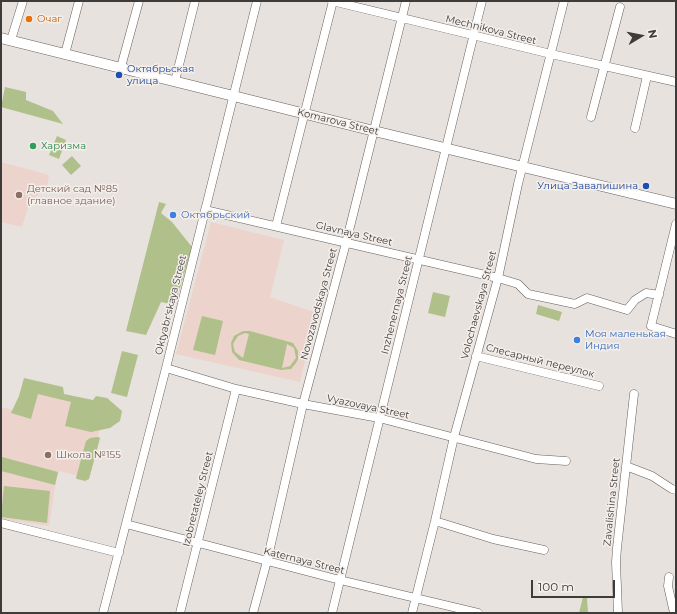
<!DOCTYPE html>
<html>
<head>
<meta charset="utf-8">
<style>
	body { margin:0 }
	#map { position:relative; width:677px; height:614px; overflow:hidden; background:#e8e2de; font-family:Montserrat,sans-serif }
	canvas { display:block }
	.frame { position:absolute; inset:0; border:2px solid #3e3c3a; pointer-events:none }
	.north { position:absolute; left:621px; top:16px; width:40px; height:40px; -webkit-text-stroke:3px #f5efeb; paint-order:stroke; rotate:80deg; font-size:11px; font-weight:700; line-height:16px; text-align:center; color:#3e3c3a }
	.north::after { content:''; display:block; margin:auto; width:14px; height:18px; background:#3e3c3a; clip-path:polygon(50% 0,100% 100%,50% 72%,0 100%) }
	.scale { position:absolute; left:531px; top:580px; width:84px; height:18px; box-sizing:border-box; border:2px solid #3e3c3a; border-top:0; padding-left:5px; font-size:12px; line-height:14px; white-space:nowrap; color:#3e3c3a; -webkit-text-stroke:3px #f5efeb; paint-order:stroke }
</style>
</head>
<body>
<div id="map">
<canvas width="677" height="614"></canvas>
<div class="frame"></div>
<div class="north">N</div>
<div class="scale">100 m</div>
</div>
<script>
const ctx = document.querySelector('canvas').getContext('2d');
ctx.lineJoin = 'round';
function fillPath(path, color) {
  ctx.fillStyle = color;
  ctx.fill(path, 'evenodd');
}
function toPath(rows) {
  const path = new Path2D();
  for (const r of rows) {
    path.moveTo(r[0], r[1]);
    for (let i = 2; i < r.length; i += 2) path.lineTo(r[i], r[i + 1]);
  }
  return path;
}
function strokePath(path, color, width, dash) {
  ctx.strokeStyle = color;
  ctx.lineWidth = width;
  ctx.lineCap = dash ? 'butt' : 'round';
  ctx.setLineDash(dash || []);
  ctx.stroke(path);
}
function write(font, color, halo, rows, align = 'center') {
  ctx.font = font + ' Montserrat,sans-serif';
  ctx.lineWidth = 3;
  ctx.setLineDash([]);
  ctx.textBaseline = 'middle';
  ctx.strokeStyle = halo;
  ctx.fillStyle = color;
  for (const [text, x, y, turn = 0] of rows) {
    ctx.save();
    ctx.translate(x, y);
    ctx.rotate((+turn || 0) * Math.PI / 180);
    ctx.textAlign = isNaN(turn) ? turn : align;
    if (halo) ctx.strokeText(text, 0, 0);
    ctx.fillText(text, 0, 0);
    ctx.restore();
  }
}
fillPath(toPath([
	[1,162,49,175,47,186,29,204,22,227,1,222],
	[211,222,284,240,270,297,316,313,300,382,176,354],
	[32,389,104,405,98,437,100,438,89,479,59,471,55,487,49,526,1,519,1,407,25,413]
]), '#ecd3cb');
fillPath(toPath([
	[5,87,26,92,26,100,53,111,63,124,1,107],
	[57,136,66,140,59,159,49,155],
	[72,156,81,166,71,175,62,165],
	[159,202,166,204,161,213,172,222,192,247,175,305,161,302,146,335,126,331],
	[433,292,450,296,445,317,428,313],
	[538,305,562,312,559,321,536,314],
	[202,316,223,321,215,355,193,350],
	[243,331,250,331,293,343,298,351,298,359,296,363,291,369,281,370,239,360,232,352,231,343,234,336],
	[245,333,249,334,243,358,235,352,233,344,238,336],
	[287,344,294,348,296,358,290,366,282,368],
	[122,351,138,355,127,397,111,393],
	[24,378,63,387,64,394,93,400,96,396,107,398,122,411,120,421,110,428,91,432,65,426,71,402,38,394,31,419,11,413,19,396],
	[98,437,100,438,89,479,85,481,77,479,76,478,86,441,90,438],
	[2,457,58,472,55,485,1,471],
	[4,486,50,491,47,523,1,517],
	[583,597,587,598,588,613,579,613]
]), '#afc08a');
const minor = toPath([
	[332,1,551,54,676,82],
	[11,40,23,1],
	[65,54,79,1],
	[121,67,139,1],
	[175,81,195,1],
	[591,117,620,7],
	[635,128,647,76],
	[205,210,498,278,518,284,528,294,575,304,587,298,627,310,635,300,646,293,659,295],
	[676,224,651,326,676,334],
	[276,226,333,1],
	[476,356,599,386],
	[166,368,236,389,303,404,379,418,536,459,566,461],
	[626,466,652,476,672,489,676,490],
	[435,521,493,539,544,550],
	[1,523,119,553],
	[126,524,340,580,478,613],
	[669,577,668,586,674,613],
	[103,613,166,368,257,1],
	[180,613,236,389],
	[253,613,267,561,303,404,346,243,406,1],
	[332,613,482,1],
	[412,613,435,521,454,437,498,278,518,184,564,1],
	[618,613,616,562,617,548,634,394]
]);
const major = toPath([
	[1,38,374,131,676,204]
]);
strokePath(minor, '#66605d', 9);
strokePath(major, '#66605d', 11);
strokePath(minor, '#fff', 8);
strokePath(major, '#fff', 10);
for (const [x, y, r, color] of [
	[29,19,4,"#e8710a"],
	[119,75,4,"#1a4fb4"],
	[33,146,4,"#2e9e5b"],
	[646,186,4,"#1a4fb4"],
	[19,195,4,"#8d6e63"],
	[173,215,4,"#3f7fe0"],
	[577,340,4,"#3f7fe0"],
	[48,455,4,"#8d6e63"]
]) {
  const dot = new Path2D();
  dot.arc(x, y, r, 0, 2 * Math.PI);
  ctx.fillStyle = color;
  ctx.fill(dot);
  strokePath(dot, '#f5efeb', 1.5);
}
write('10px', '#c56008', '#f5efeb', [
	["Очаг",37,19]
], 'left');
write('10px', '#3e3c3a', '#f5efeb', [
	["Mechnikova Street",491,30,14],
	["Komarova Street",338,122,14],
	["Glavnaya Street",354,234,13],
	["Novozavodskaya Street",319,304,-75],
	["Oktyabr'skaya Street",171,305,-76],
	["Inzhenernaya Street",397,305,-76],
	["Volochaevskaya Street",479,305,-75],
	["Слесарный переулок",540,361,14],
	["Vyazovaya Street",368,407,12],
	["Izobretateley Street",198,499,-76],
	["Zavalishina Street",612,502,-84],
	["Katernaya Street",304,561,14]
]);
write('10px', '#164399', '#f5efeb', [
	["Октябрьская",127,69],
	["улица",127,81],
	["Улица Завалишина",638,186,"right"]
], 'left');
write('10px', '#27864d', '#f5efeb', [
	["Харизма",41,146]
], 'left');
write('10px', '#785e54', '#f5efeb', [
	["Детский сад №85",27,189],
	["(главное здание)",27,201],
	["Школа №155",56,455]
], 'left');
write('10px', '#366cbe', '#f5efeb', [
	["Октябрьский",181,215],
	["Моя маленькая",585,334],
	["Индия",585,346]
], 'left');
</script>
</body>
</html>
